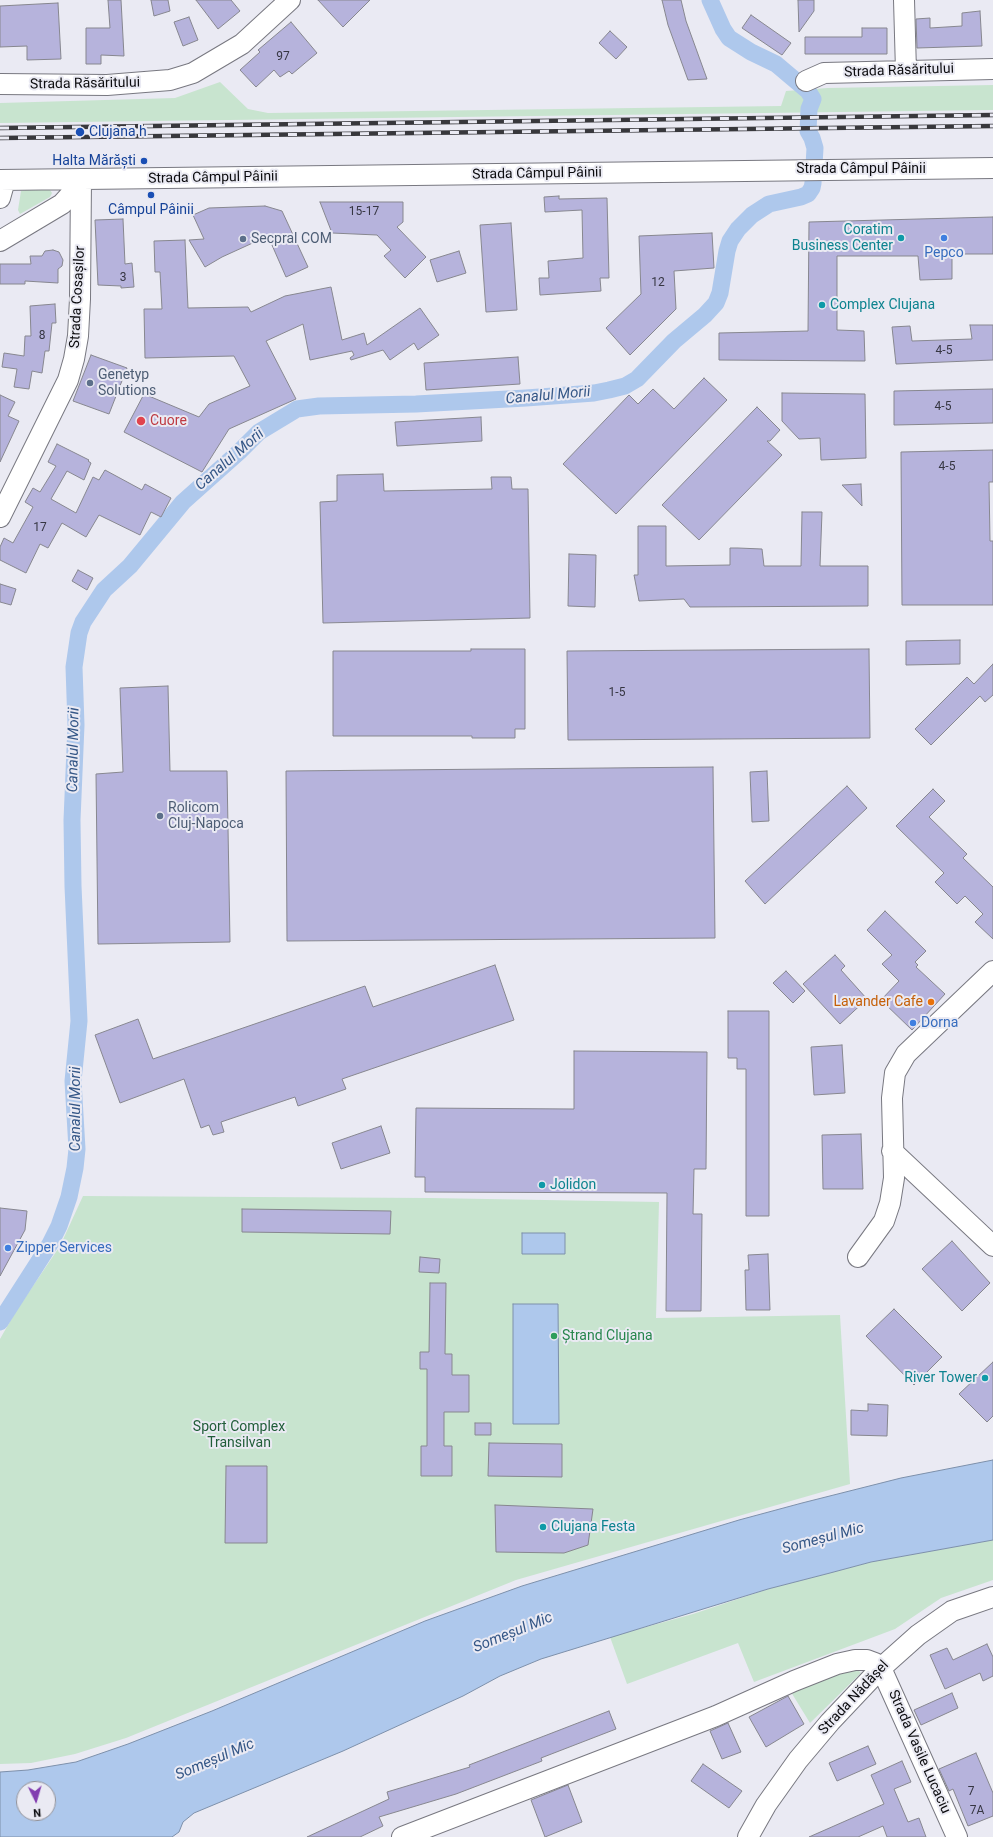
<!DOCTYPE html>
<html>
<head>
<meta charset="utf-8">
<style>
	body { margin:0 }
	#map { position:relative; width:993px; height:1837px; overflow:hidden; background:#eaeaf3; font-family:Roboto,sans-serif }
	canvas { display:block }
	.north { position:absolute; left:16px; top:1781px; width:40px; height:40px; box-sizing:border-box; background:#eaeaf3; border:1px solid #919198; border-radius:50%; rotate:175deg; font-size:11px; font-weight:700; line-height:16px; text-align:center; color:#0c0c0f }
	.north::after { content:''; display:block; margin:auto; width:14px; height:18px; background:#823db0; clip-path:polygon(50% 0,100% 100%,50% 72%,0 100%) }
</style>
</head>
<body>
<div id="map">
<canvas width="993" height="1837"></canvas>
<div class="north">N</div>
</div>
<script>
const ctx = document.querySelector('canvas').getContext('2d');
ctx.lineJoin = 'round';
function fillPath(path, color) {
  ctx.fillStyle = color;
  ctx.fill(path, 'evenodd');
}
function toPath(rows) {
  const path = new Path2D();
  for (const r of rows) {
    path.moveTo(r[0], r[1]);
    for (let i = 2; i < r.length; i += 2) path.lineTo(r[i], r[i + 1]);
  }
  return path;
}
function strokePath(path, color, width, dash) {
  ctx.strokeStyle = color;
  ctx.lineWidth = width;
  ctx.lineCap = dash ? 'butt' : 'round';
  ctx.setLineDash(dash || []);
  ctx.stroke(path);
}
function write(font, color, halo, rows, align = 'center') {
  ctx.font = font + ' Roboto,sans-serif';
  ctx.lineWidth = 4;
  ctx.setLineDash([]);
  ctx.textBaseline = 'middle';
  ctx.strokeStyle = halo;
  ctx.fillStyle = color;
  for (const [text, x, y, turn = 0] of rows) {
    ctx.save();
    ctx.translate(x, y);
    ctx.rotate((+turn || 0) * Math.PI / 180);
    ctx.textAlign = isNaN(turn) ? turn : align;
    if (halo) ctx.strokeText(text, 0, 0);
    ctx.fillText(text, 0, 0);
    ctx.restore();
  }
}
fillPath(toPath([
	[220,82,248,109,268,113,781,106,786,91,828,88,993,85,993,110,0,123,0,103,175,98],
	[26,190,50,190,52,193,50,197,20,214,18,210,21,191],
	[83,1196,430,1198,659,1202,656,1318,840,1315,850,1484,516,1580,126,1738,75,1754,31,1763,0,1764,0,1339,16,1311,60,1246],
	[993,1540,993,1580,941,1598,895,1629,754,1682,738,1643,627,1684,610,1637,693,1614,768,1589,871,1562],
	[857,1669,861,1673,810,1723,791,1692,819,1679]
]), '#c8e4cf');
const water = toPath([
	[522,1233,565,1233,565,1254,522,1254,522,1233],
	[513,1304,558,1304,559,1424,513,1424,513,1304],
	[993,1460,993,1540,871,1562,830,1573,768,1589,541,1659,500,1676,463,1696,343,1751,194,1813,183,1822,179,1832,172,1837,0,1837,0,1772,28,1770,76,1762,128,1744,212,1711,425,1621,522,1586,739,1520,802,1503,901,1478,993,1460],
	[24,1789,48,1789,48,1813,24,1813,24,1789]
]);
fillPath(water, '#aec8ec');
strokePath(water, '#7d90aa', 1);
strokePath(toPath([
	[0,1322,50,1244,59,1226,69,1197,75,1168,77,1149,73,1081,79,1021,73,886,72,820,76,725,74,667,79,633,83,622,104,590,130,566,183,502,239,452,259,432,297,409,319,406,416,404,526,398,594,393,609,390,625,386,637,379,674,341,705,315,716,303,720,293,727,251,730,241,738,229,752,215,769,204,801,197,808,194,812,188,813,183,815,148,812,138,808,131,809,109,813,99,808,91,776,64,751,52,729,38,723,29,710,0]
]), '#aec8ec', 17);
const building = toPath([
	[108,0,121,0,124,56,101,55,101,64,86,64,86,28,110,28,108,0],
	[151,0,168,0,170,11,154,16,151,0],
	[196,0,231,0,240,11,218,29,196,0],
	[318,0,370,0,343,27,318,0],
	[662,0,681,0,686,21,707,79,688,80,668,25,662,0],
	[798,0,814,0,814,11,799,32,798,0],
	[58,3,61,59,27,60,27,46,0,47,0,6,58,3],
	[980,11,982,46,917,48,916,19,930,18,930,28,962,26,962,13,980,11],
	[751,15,791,43,782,55,742,28,751,15],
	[189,17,198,40,183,46,174,22,189,17],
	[291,22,317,53,292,74,289,71,280,77,274,70,256,87,240,70,260,52,258,50,291,22],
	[862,28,887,28,887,54,805,54,805,37,862,37,862,28],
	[610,31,627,47,616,59,599,43,610,31],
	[559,196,559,199,607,198,609,278,600,278,601,291,540,295,539,278,549,278,548,261,583,258,582,210,545,212,544,197,559,196],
	[320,202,403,202,403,222,397,227,426,257,405,278,384,256,391,250,377,235,332,233,320,202],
	[265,206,282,211,308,267,286,277,268,236,222,257,205,267,189,240,204,239,193,215,209,208,265,206],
	[993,217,993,254,952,254,952,279,920,280,918,256,837,256,837,330,864,331,865,361,719,360,719,333,808,331,809,222,993,217],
	[123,219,125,264,132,263,134,287,121,288,121,286,98,285,95,220,123,219],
	[511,223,517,310,486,312,480,225,511,223],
	[712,233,714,268,674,271,676,309,630,355,606,328,641,294,639,236,712,233],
	[185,240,188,308,248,307,251,312,285,296,331,287,342,340,364,333,367,345,420,308,439,335,418,350,414,343,390,360,383,350,351,360,350,358,354,355,352,351,310,360,303,324,266,341,296,399,229,429,202,472,124,432,144,394,199,417,209,404,250,386,234,356,145,358,144,309,162,309,160,272,155,272,154,241,185,240],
	[53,250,59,252,63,260,62,266,58,269,58,283,25,281,25,284,0,284,0,264,31,264,30,256,42,256,45,251,53,250],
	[459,251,466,273,437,282,430,260,459,251],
	[55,304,56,323,52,323,49,351,45,351,42,373,32,371,29,389,14,387,17,369,2,367,4,353,24,356,25,336,31,336,30,306,55,304],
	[970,325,993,325,993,360,896,364,892,327,910,326,912,341,972,339,970,325],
	[91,355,127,368,109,414,73,401,91,355],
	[518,357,520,384,426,390,424,363,518,357],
	[704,378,727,400,616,514,563,464,629,395,638,404,653,389,674,409,704,378],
	[993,389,993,423,894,425,894,391,993,389],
	[782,393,865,394,866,458,821,460,820,438,799,439,782,421,782,393],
	[0,395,15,402,8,416,19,421,0,462,0,395],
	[757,407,780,430,770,441,767,441,782,455,699,540,662,505,757,407],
	[481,417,482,441,397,446,395,422,481,417],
	[57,444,89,460,88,461,91,463,84,480,67,471,51,499,76,513,93,477,99,480,105,470,142,490,145,484,171,498,161,517,151,512,140,535,99,515,86,537,62,523,48,548,40,544,26,573,0,560,0,547,4,538,13,543,33,507,25,502,33,488,40,492,56,466,48,462,57,444],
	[993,450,993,482,989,482,990,541,993,541,993,605,902,605,901,452,993,450],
	[383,474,384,491,492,489,491,477,511,477,512,489,528,489,530,618,323,623,320,502,337,501,337,475,383,474],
	[861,484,862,506,842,485,861,484],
	[802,512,822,512,820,566,868,566,868,606,690,607,684,599,639,601,634,575,638,575,638,526,666,526,666,566,730,565,730,548,738,548,762,549,764,566,801,566,802,512],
	[569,554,596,555,595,607,568,606,569,554],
	[78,570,93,578,87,590,72,581,78,570],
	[0,584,16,589,11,605,0,602,0,584],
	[960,640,960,664,906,665,906,641,960,640],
	[471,649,525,649,525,729,515,729,515,738,472,738,472,736,333,736,333,651,471,651,471,649],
	[869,649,870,738,568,740,567,651,869,649],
	[993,664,993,695,985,702,980,696,931,745,915,729,967,677,974,684,993,664],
	[168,686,170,771,227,771,230,942,98,944,96,774,123,772,120,688,168,686],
	[713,767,715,938,287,941,286,771,713,767],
	[767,771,769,821,752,822,750,772,767,771],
	[847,786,867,808,765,904,745,881,847,786],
	[933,789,945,801,929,817,967,854,963,858,993,887,993,939,975,922,983,914,965,896,957,904,935,882,944,873,896,826,933,789],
	[885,911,926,951,915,962,918,965,916,967,945,994,912,1030,881,1000,899,981,882,964,892,955,867,930,885,911],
	[835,955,845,966,841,970,867,999,840,1024,803,984,835,955],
	[495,965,514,1020,342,1079,346,1089,298,1106,295,1097,221,1122,224,1132,213,1135,209,1125,201,1128,184,1079,120,1103,95,1035,138,1019,153,1059,365,986,373,1007,495,965],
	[786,971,805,991,793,1003,773,983,786,971],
	[728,1011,769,1011,769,1216,746,1216,746,1069,737,1069,737,1058,728,1058,728,1011],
	[842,1045,845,1093,814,1095,811,1047,842,1045],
	[574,1051,707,1052,706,1169,694,1169,693,1214,702,1214,701,1311,666,1311,667,1193,425,1192,425,1177,415,1177,416,1108,574,1109,574,1051],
	[381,1126,390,1153,341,1169,332,1143,381,1126],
	[861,1134,863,1189,823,1189,822,1135,861,1134],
	[0,1208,27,1211,25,1230,0,1276,0,1208],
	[242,1209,391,1211,390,1234,242,1232,242,1209],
	[952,1241,990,1283,962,1311,922,1269,952,1241],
	[768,1254,770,1310,746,1310,745,1270,749,1270,748,1255,768,1254],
	[420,1257,440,1259,439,1273,419,1272,420,1257],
	[430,1283,446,1283,445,1354,452,1354,452,1375,469,1375,469,1412,444,1412,444,1446,452,1446,452,1476,421,1476,421,1446,427,1446,427,1369,420,1369,420,1352,429,1352,430,1283],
	[894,1309,942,1357,914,1385,866,1336,894,1309],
	[993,1362,993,1416,987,1422,959,1394,993,1362],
	[868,1404,888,1405,887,1436,851,1435,851,1410,868,1411,868,1404],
	[475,1423,491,1423,491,1435,475,1435,475,1423],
	[489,1443,562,1444,562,1477,488,1476,489,1443],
	[226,1466,267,1466,267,1543,225,1543,226,1466],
	[495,1505,593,1509,588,1545,564,1553,496,1552,495,1505],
	[987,1644,993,1657,993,1676,983,1681,980,1673,945,1689,930,1655,947,1648,953,1660,987,1644],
	[952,1693,958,1708,921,1725,914,1710,952,1693],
	[788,1696,804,1724,766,1747,749,1717,788,1696],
	[609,1711,616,1729,541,1758,542,1761,456,1794,379,1817,383,1826,360,1837,307,1837,389,1799,387,1792,470,1767,469,1765,609,1711],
	[728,1723,741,1752,722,1759,710,1731,728,1723],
	[868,1746,876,1764,837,1781,829,1763,868,1746],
	[976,1753,993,1793,993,1816,968,1826,953,1789,949,1791,939,1769,976,1753],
	[902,1761,911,1782,894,1789,908,1822,919,1818,926,1837,887,1837,883,1826,858,1837,809,1837,884,1804,871,1775,902,1761],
	[703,1764,742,1791,729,1808,691,1781,703,1764],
	[568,1785,582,1822,545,1837,531,1800,568,1785]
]);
fillPath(building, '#b6b3dc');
strokePath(building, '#87878f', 1);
const minor = toPath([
	[904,0,906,71],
	[806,81,824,73,993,69],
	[0,84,107,85,170,80,193,73,242,44,290,0],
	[0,180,993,168],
	[0,198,5,180],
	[0,241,62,204,72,193,81,179],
	[0,517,68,380,74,359,78,336,80,299,81,179],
	[892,1151,993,1246],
	[858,1257,884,1221,890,1203,894,1178,892,1098,895,1073,906,1054,993,971],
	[402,1837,716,1716,794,1681,837,1664,855,1660,867,1660,875,1663,881,1668,957,1837],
	[748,1837,766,1805,798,1760,830,1722,881,1668,918,1635,952,1611,993,1597]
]);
strokePath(minor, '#787880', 22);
strokePath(minor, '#fff', 20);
const rail = toPath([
	[0,128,993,115],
	[0,138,993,126]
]);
strokePath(rail, '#38383c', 4.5);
strokePath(rail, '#eaeaf3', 3, [9]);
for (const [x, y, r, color] of [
	[80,132,5,"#1a4fb4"],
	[144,161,4,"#1a4fb4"],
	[151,195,4,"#1a4fb4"],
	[901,238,4,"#0f9aa8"],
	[944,238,4,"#3f7fe0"],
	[243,239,4,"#5c6f8a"],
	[822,305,4,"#0f9aa8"],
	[90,383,4,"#5c6f8a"],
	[141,421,5,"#e0444e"],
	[160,816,4,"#5c6f8a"],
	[931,1002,4,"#e8710a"],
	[913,1023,4,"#3f7fe0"],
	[542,1185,4,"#0f9aa8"],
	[8,1248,4,"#3f7fe0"],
	[554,1336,4,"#2e9e5b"],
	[985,1378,4,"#0f9aa8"],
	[543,1527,4,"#0f9aa8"]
]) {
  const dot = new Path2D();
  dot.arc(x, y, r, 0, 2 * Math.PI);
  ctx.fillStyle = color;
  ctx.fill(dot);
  strokePath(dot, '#eaeaf3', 1.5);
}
write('12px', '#363642', null, [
	["97",283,57],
	["15-17",364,212],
	["3",123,278],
	["12",658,283],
	["8",42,336],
	["4-5",944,351],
	["4-5",943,407],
	["4-5",947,467],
	["17",40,528],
	["1-5",617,693],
	["7",971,1792],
	["7A",977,1811]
]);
write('14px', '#0c0c0f', '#eaeaf3', [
	["Strada Răsăritului",899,71,-2],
	["Strada Răsăritului",85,84,-1],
	["Strada Câmpul Pâinii",861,169],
	["Strada Câmpul Pâinii",537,174,-1],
	["Strada Câmpul Pâinii",213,178,-1],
	["Strada Cosașilor",78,297,-87],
	["Strada Nădășel",854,1698,-47],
	["Strada Vasile Lucaciu",919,1752,66]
]);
write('14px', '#164399', '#eaeaf3', [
	["Clujana h",89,132],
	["Halta Mărăști",136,161,"right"],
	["Câmpul Pâinii",151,210,"center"]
], 'left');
write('14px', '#0d838f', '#eaeaf3', [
	["Coratim",893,230,"right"],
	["Business Center",893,246,"right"],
	["Complex Clujana",830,305],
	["Jolidon",550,1185],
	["River Tower",977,1378,"right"],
	["Clujana Festa",551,1527]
], 'left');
write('14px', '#4e5e75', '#eaeaf3', [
	["Secpral COM",251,239],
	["Genetyp",98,375],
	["Solutions",98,391],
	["Rolicom",168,808],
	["Cluj-Napoca",168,824]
], 'left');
write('14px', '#366cbe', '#eaeaf3', [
	["Pepco",944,253,"center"],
	["Dorna",921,1023],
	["Zipper Services",16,1248]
], 'left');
write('14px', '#be3a42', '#eaeaf3', [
	["Cuore",150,421]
], 'left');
write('14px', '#c56008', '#eaeaf3', [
	["Lavander Cafe",923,1002]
], 'right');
write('14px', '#27864d', '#eaeaf3', [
	["Ștrand Clujana",562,1336]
], 'left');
write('14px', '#205d38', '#eaeaf3', [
	["Sport Complex",239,1427],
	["Transilvan",239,1443]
]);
write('italic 15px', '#355787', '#eaeaf3', [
	["Canalul Morii",548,396,-5],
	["Canalul Morii",230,460,-41],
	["Canalul Morii",74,750,-89],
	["Canalul Morii",76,1109,-90],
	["Someșul Mic",823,1539,-15],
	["Someșul Mic",513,1633,-22],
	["Someșul Mic",215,1760,-23]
]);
</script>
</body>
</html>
